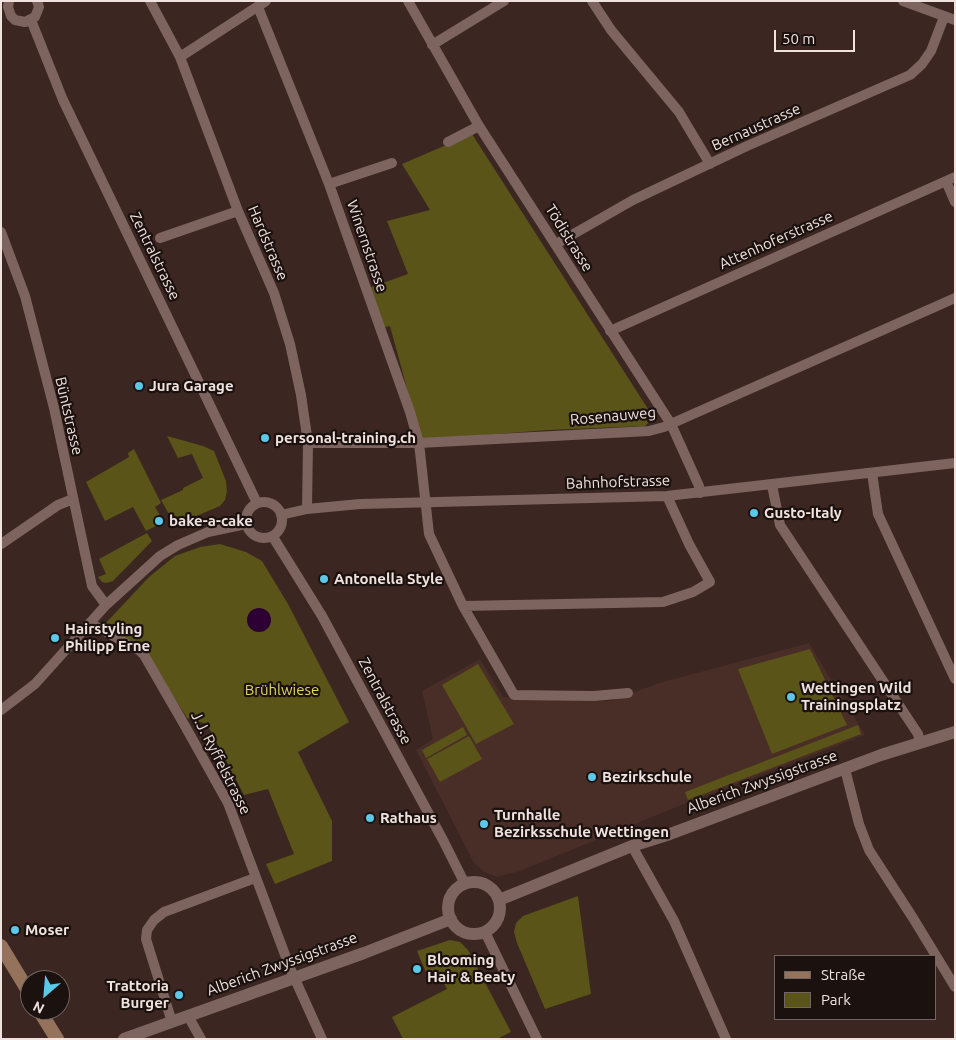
<!DOCTYPE html>
<html>
<head>
<meta charset="utf-8">
<style>
	body { margin:0 }
	#map { position:relative; width:956px; height:1040px; overflow:hidden; background:#3b2621; font-family:Ubuntu,sans-serif }
	canvas { display:block }
	.frame { position:absolute; inset:0; border:2px solid #f0e2de; pointer-events:none }
	.legend { position:absolute; left:774px; top:955px; width:162px; height:65px; box-sizing:border-box; background:#1b110f; border:1px solid #706562; margin:0; padding:6px 9px; list-style:none; font-size:15px; color:#f0e2de }
	.legend li { display:flex; align-items:center; gap:10px; height:25px }
	.legend b { width:25px; border:1px solid #706562 }
	.north { position:absolute; left:20px; top:970px; width:50px; height:50px; box-sizing:border-box; background:#1b110f; border:1px solid #706562; border-radius:50%; rotate:207deg; font-size:14px; font-weight:700; line-height:20px; text-align:center; color:#f0e2de }
	.north::after { content:''; display:block; margin:auto; width:18px; height:22px; background:#5ac8e6; clip-path:polygon(50% 0,100% 100%,50% 72%,0 100%) }
	.scale { position:absolute; left:774px; top:30px; width:81px; height:22px; box-sizing:border-box; border:2px solid #f0e2de; border-top:0; padding-left:6px; font-size:15px; line-height:18px; white-space:nowrap; color:#f0e2de; -webkit-text-stroke:4px #1b110f; paint-order:stroke }
</style>
</head>
<body>
<div id="map">
<canvas width="956" height="1040"></canvas>
<div class="frame"></div>
<ul class="legend">
<li><b style="height:6px;background:#94725b"></b>Straße</li>
<li><b style="height:14px;background:#5a5418"></b>Park</li>
</ul>
<div class="north">N</div>
<div class="scale">50 m</div>
</div>
<script>
const ctx = document.querySelector('canvas').getContext('2d');
ctx.lineJoin = 'round';
function fillPath(path, color) {
  ctx.fillStyle = color;
  ctx.fill(path, 'evenodd');
}
function toPath(rows) {
  const path = new Path2D();
  for (const r of rows) {
    if (r.length === 3) {
      path.moveTo(r[0] + r[2], r[1]);
      path.arc(r[0], r[1], r[2], 0, 2 * Math.PI);
      continue;
    }
    path.moveTo(r[0], r[1]);
    for (let i = 2; i < r.length; i += 2) path.lineTo(r[i], r[i + 1]);
  }
  return path;
}
function strokePath(path, color, width, dash) {
  ctx.strokeStyle = color;
  ctx.lineWidth = width;
  ctx.lineCap = dash ? 'butt' : 'round';
  ctx.setLineDash(dash || []);
  ctx.stroke(path);
}
function write(font, color, halo, rows, align = 'center') {
  ctx.font = font + ' Ubuntu,sans-serif';
  ctx.lineWidth = 4.5;
  ctx.setLineDash([]);
  ctx.textBaseline = 'middle';
  ctx.strokeStyle = halo;
  ctx.fillStyle = color;
  for (const [text, x, y, turn = 0] of rows) {
    ctx.save();
    ctx.translate(x, y);
    ctx.rotate((+turn || 0) * Math.PI / 180);
    ctx.textAlign = isNaN(turn) ? turn : align;
    if (halo) ctx.strokeText(text, 0, 0);
    ctx.fillText(text, 0, 0);
    ctx.restore();
  }
}
fillPath(toPath([
	[809,643,865,735,684,804,520,871,497,877,484,872,474,863,416,750,433,739,422,691,480,659,503,697,611,701,659,683]
]), '#492d27');
fillPath(toPath([
	[472,134,650,412,651,420,645,426,548,430,421,440,390,326,385,327,369,288,408,274,387,221,430,210,402,164],
	[167,436,203,446,214,451,226,481,227,491,225,500,220,506,175,525,161,500,183,490,183,488,203,478,192,454,178,458],
	[134,449,161,503,155,507,164,522,146,531,133,507,105,521,86,482,129,457,128,453],
	[147,533,152,541,113,581,106,583,102,582,98,577,106,574,99,559],
	[220,544,246,552,262,561,288,604,349,722,298,752,332,821,332,861,275,884,266,864,294,854,268,789,244,795,207,724,187,718,144,650,104,625,149,577,175,556,200,547],
	[810,649,847,725,772,754,738,669],
	[478,664,514,724,476,744,442,685],
	[858,725,861,734,688,800,685,792],
	[463,727,467,735,426,758,422,750],
	[469,736,482,759,440,782,427,759],
	[578,896,591,994,545,1009,517,943,514,932,516,923,523,916],
	[450,940,460,942,468,950,511,1032,497,1039,403,1039,392,1017,447,989,437,971,427,975,417,951]
]), '#5a5418');
fillPath(toPath([
	[259,620,12]
]), '#2d0033');
strokePath(toPath([
	[9,1,8,7,11,16,15,20,25,22,35,17,39,7,37,1],
	[150,1,180,57,238,211,274,293,290,344,301,395,308,443,307,509],
	[408,1,479,126,671,424,699,486,700,493],
	[592,1,611,30,679,112,710,164],
	[903,1,955,20],
	[258,7,329,184,410,412,419,443,429,534,463,606,514,695,594,696,628,693],
	[31,20,63,100,257,503],
	[432,45,504,1],
	[180,57,266,1],
	[448,142,479,126],
	[946,181,955,202],
	[329,184,392,163],
	[1,232,25,296,54,408,92,586,106,605],
	[160,238,238,211],
	[556,244,633,200,747,146,910,75,922,64,931,51,944,17],
	[610,331,955,177],
	[308,443,419,443,649,431,664,427,682,419,955,298],
	[872,473,878,514,955,679],
	[772,485,780,525,918,734,920,742],
	[264,520,18],
	[281,515,307,509,360,504,667,496,955,463],
	[273,537,322,616,444,842,465,884],
	[1,544,58,505,73,499],
	[463,606,663,602,693,592,710,582,689,544,667,496],
	[90,623,140,651,144,655,185,726,228,803,290,968,322,1039],
	[1,710,35,684,106,605,160,556,178,545,208,532,246,524],
	[845,769,859,824,869,850,913,918,955,987],
	[632,846,674,921,726,1039],
	[485,932,537,1039],
	[188,1016,201,1039],
	[172,1022,146,939,147,930,154,920,164,912,255,878]
]), '#7d645f', 10);
strokePath(toPath([
	[474,908,26],
	[499,900,632,846,670,834,881,755,955,732],
	[124,1039,364,953,451,919]
]), '#7d645f', 12);
strokePath(toPath([
	[1,946,30,994],
	[39,1010,57,1039]
]), '#94725b', 14);
for (const [x, y, r, color] of [
	[139,386,5,"#5ac8e6"],
	[265,438,5,"#5ac8e6"],
	[754,513,5,"#5ac8e6"],
	[159,521,5,"#5ac8e6"],
	[324,579,5,"#5ac8e6"],
	[55,638,5,"#5ac8e6"],
	[791,697,5,"#5ac8e6"],
	[592,777,5,"#5ac8e6"],
	[370,818,5,"#5ac8e6"],
	[484,824,5,"#5ac8e6"],
	[15,930,5,"#5ac8e6"],
	[417,969,5,"#5ac8e6"],
	[179,995,5,"#5ac8e6"]
]) {
  const dot = new Path2D();
  dot.arc(x, y, r, 0, 2 * Math.PI);
  ctx.fillStyle = color;
  ctx.fill(dot);
  strokePath(dot, '#1b110f', 2);
}
write('15px', '#f0e2de', '#1b110f', [
	["Bernaustrasse",756,127,-24],
	["Tödistrasse",569,238,58],
	["Attenhoferstrasse",776,240,-24],
	["Hardstrasse",268,243,67],
	["Winernstrasse",367,246,71],
	["Zentralstrasse",155,256,64],
	["Büntstrasse",69,416,77],
	["Rosenauweg",613,416,-5],
	["Bahnhofstrasse",618,482,-2],
	["Zentralstrasse",385,701,62],
	["J.J. Ryffelstrasse",221,763,63],
	["Alberich Zwyssigstrasse",762,782,-20],
	["Alberich Zwyssigstrasse",282,964,-20]
]);
write('bold 15px', '#f0e2de', '#1b110f', [
	["Jura Garage",149,386],
	["personal-training.ch",275,438],
	["Gusto-Italy",764,513],
	["bake-a-cake",169,521],
	["Antonella Style",334,579],
	["Hairstyling",65,629],
	["Philipp Erne",65,646],
	["Wettingen Wild",801,688],
	["Trainingsplatz",801,705],
	["Bezirkschule",602,777],
	["Turnhalle",494,815],
	["Bezirksschule Wettingen",494,832],
	["Rathaus",380,818],
	["Moser",25,930],
	["Blooming",427,960],
	["Hair & Beaty",427,977],
	["Trattoria",169,986,"right"],
	["Burger",169,1003,"right"]
], 'left');
write('15px', '#e2d664', '#1b110f', [
	["Brühlwiese",282,690]
]);
</script>
</body>
</html>
